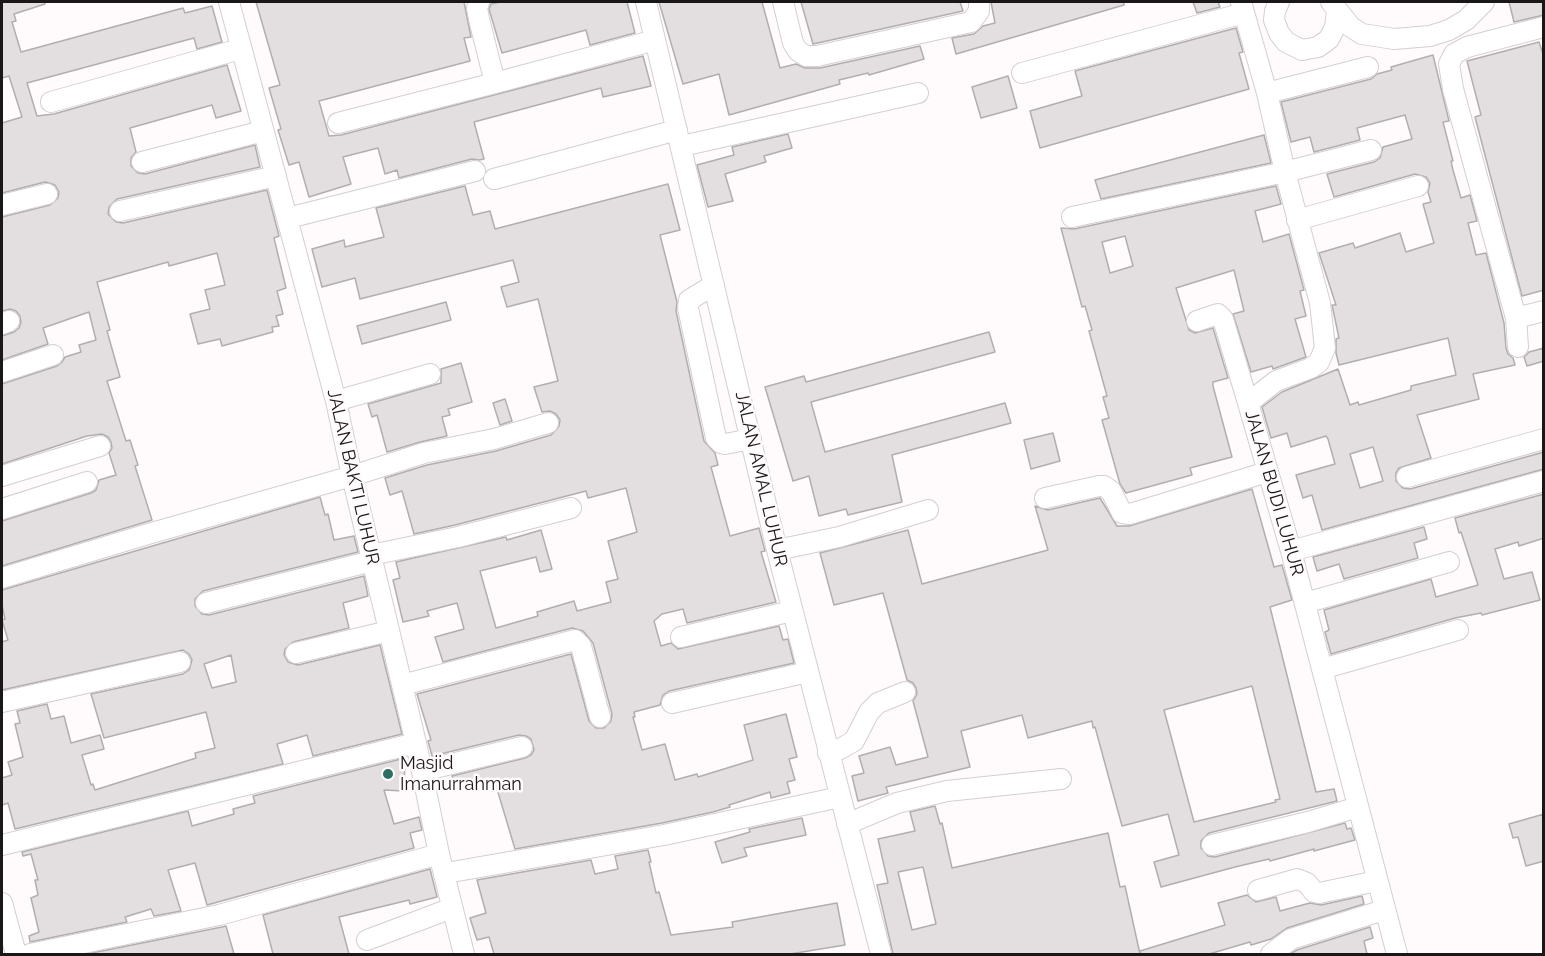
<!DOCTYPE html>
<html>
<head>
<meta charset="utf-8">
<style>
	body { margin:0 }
	#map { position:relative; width:1545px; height:956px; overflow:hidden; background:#fffafc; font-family:Raleway,sans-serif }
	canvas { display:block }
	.frame { position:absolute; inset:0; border:3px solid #191718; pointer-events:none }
</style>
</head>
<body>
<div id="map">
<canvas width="1545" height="956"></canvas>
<div class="frame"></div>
</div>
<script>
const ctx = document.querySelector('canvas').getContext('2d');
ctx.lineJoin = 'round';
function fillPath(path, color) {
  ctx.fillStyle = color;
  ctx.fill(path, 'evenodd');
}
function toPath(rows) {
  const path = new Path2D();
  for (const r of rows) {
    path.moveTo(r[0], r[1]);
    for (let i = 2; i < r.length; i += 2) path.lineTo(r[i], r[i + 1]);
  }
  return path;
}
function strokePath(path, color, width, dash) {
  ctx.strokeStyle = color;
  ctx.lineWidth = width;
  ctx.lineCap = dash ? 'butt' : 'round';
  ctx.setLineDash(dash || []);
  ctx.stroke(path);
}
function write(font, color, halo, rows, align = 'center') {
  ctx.font = font + ' Raleway,sans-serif';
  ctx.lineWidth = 5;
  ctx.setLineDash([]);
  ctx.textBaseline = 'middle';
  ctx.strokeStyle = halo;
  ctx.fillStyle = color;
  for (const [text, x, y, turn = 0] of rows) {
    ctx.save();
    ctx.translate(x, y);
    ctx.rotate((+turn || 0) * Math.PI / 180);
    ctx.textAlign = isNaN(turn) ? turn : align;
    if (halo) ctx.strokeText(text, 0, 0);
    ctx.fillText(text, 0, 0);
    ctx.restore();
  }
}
const building = toPath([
	[2,2,44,2,45,4,14,14,16,21,12,22,21,52,183,8,185,13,212,6,222,42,197,49,194,38,27,83,37,116,54,114,227,65,241,111,216,118,212,105,130,128,136,152,131,158,131,166,138,173,145,174,255,145,260,167,117,199,109,207,108,214,116,222,123,223,267,190,279,236,274,238,286,288,277,291,283,314,276,316,279,326,272,327,273,332,222,346,220,339,198,344,190,314,210,309,205,290,225,285,217,253,169,266,168,262,97,282,110,330,107,331,120,377,107,381,126,441,130,440,138,465,135,466,152,520,2,566,2,521,91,493,96,490,99,480,116,475,109,453,112,448,111,442,108,437,102,434,87,436,2,464,2,384,57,366,62,362,65,357,81,352,79,345,96,340,89,312,43,328,48,344,2,360,2,336,14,332,19,328,21,322,20,316,16,311,10,309,2,311,2,217,50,205,58,198,59,192,55,185,45,182,2,193,2,123,22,117,9,76,2,78,2,2],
	[256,2,464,2,471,37,464,38,470,61,319,101,329,136,341,135,643,56,651,86,603,97,601,88,474,122,484,159,479,160,472,159,399,178,397,170,385,174,378,148,343,157,351,184,309,197,299,162,289,165,278,130,281,129,269,88,280,85,256,2],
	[501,2,627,2,635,33,590,45,586,30,502,53,489,9,491,4,501,2],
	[659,2,762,2,780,68,796,64,805,68,820,68,920,46,924,59,869,75,868,73,839,80,840,84,729,115,719,74,683,84,659,2],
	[801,2,960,2,963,11,813,44,801,2],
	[991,2,1124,2,1124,5,956,54,952,38,974,34,983,26,995,23,991,2],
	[1193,2,1218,2,1220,7,1197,13,1193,2],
	[1509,2,1544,2,1544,15,1514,22,1509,2],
	[1236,28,1243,52,1239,53,1249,89,1040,148,1030,111,1082,96,1075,71,1236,28],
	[1539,42,1544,57,1544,290,1522,296,1475,117,1481,115,1467,61,1539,42],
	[1433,55,1449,121,1443,122,1453,161,1451,161,1453,170,1461,198,1470,195,1477,221,1468,223,1476,255,1486,253,1504,323,1506,348,1508,354,1513,358,1515,365,1473,374,1479,399,1417,415,1431,458,1399,468,1396,473,1396,481,1403,488,1410,489,1544,452,1544,469,1322,530,1312,495,1303,498,1296,475,1335,464,1328,439,1326,436,1291,447,1287,433,1271,438,1262,407,1282,392,1338,369,1350,405,1358,402,1359,405,1411,390,1411,386,1456,375,1448,338,1339,365,1336,353,1336,339,1339,338,1332,305,1336,305,1319,253,1353,243,1355,248,1400,233,1406,252,1434,243,1423,204,1431,202,1428,192,1430,183,1426,177,1415,174,1334,197,1327,174,1374,162,1380,158,1383,147,1412,139,1405,115,1357,128,1360,140,1314,152,1310,137,1291,142,1281,102,1371,79,1377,74,1392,70,1391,67,1433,55],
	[1373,447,1383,481,1360,488,1350,454,1373,447],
	[1008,76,1017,108,981,118,972,87,1008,76],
	[788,134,792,148,764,156,766,162,725,174,733,201,708,207,697,165,734,155,732,147,788,134],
	[1264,135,1271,163,1101,199,1095,180,1264,135],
	[668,184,680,230,660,235,677,302,676,311,704,441,715,453,718,465,711,467,730,536,759,528,765,551,761,552,776,602,687,623,683,609,662,614,654,621,661,646,671,643,678,649,779,626,783,640,788,639,794,663,669,691,663,695,660,705,634,712,635,717,633,717,642,750,665,744,675,780,697,774,698,777,753,760,744,725,786,714,797,757,789,759,795,780,787,782,790,793,771,798,770,792,729,805,730,807,713,812,662,823,515,849,494,779,456,789,452,776,525,758,531,755,534,750,531,739,526,736,519,735,432,756,428,741,431,740,417,694,571,654,589,721,596,728,604,728,611,721,612,714,593,643,583,631,572,628,443,662,435,637,464,629,457,603,427,611,429,616,403,622,393,580,400,578,396,562,506,537,507,540,541,530,552,569,540,572,536,557,480,571,496,628,538,616,537,612,574,601,577,611,611,602,606,582,618,579,608,541,637,532,626,488,588,498,586,491,455,525,414,534,402,491,390,495,385,478,427,465,496,451,551,435,559,426,560,420,556,414,550,411,542,412,534,387,558,381,538,299,507,307,501,287,519,282,513,260,360,299,355,278,322,287,312,249,344,240,345,247,384,237,376,208,465,186,473,215,490,211,495,229,668,184],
	[1276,186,1281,204,1255,211,1263,242,1289,234,1304,290,1300,291,1306,316,1295,319,1306,357,1273,369,1272,366,1251,372,1233,314,1244,311,1234,270,1176,288,1189,330,1195,333,1213,328,1228,378,1213,382,1213,386,1232,457,1190,468,1192,475,1126,493,1120,484,1102,420,1109,418,1103,397,1107,396,1089,331,1092,330,1085,306,1082,307,1061,228,1074,229,1276,186],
	[1125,236,1133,266,1110,273,1102,242,1125,236],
	[446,302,451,320,362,344,357,326,446,302],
	[989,332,995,352,811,402,825,452,1005,403,1011,423,892,455,902,502,848,515,846,509,819,516,809,476,793,481,765,387,804,376,806,382,989,332],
	[1544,348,1544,361,1527,366,1524,357,1529,352,1544,348],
	[461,363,472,402,448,409,450,415,442,417,447,436,420,442,387,452,377,415,372,417,368,404,441,383,441,369,461,363],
	[505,399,512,421,500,425,493,403,505,399],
	[1053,433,1060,461,1031,469,1024,440,1053,433],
	[1252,489,1274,567,1282,565,1292,600,1270,607,1316,792,1334,789,1337,801,1209,833,1201,841,1201,848,1208,856,1215,857,1345,823,1347,829,1351,828,1355,840,1314,851,1314,849,1270,861,1269,859,1235,867,1161,887,1154,862,1179,855,1168,814,1122,826,1095,727,1093,728,1092,721,1028,738,1022,715,961,731,970,767,886,787,888,793,858,801,852,776,864,773,859,756,890,747,896,765,928,757,913,701,917,694,916,688,913,683,907,680,883,593,834,605,820,553,908,530,922,584,1048,550,1035,506,1048,510,1100,498,1117,526,1129,526,1252,489],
	[1252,686,1280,799,1275,800,1276,802,1194,822,1164,710,1252,686],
	[1544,494,1544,538,1519,546,1518,542,1495,549,1504,579,1532,572,1540,600,1482,615,1481,613,1455,618,1331,654,1325,632,1329,630,1324,610,1431,579,1436,597,1478,585,1461,532,1459,533,1455,518,1544,494],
	[320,497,325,515,328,514,334,540,354,536,358,552,203,591,195,599,195,606,202,614,209,615,364,576,368,596,343,603,349,628,293,642,285,649,284,655,288,662,298,665,380,645,402,734,313,756,307,735,277,744,283,764,15,829,8,803,2,805,2,778,12,775,8,762,23,757,15,724,20,723,17,711,47,704,51,719,64,716,71,743,100,735,104,749,82,755,91,785,93,784,95,790,196,758,195,753,215,748,206,712,104,738,91,694,183,674,189,670,192,660,189,654,183,650,2,690,2,642,8,640,2,620,5,619,2,605,2,590,320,497],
	[231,655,236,682,212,688,204,664,231,655],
	[1424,527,1427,539,1414,543,1418,558,1344,579,1339,564,1317,571,1313,557,1424,527],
	[405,758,404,791,384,790,394,824,419,817,422,830,410,833,414,848,207,905,195,863,168,870,181,911,154,916,151,909,125,917,127,922,30,942,29,936,39,932,31,898,38,895,35,880,38,880,31,854,23,856,22,852,188,811,192,826,234,814,233,809,255,803,253,796,405,758],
	[935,806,940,824,942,823,952,868,1108,833,1120,887,1125,886,1140,954,893,954,877,885,888,883,878,839,915,831,910,812,935,806],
	[923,867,936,924,912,930,898,872,923,867],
	[1544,814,1544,861,1526,866,1518,837,1513,838,1509,824,1544,814],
	[802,818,806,835,744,848,747,856,722,863,715,842,750,832,749,829,802,818],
	[648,850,651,862,649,862,656,893,659,892,671,935,733,927,732,922,837,903,845,945,790,954,494,954,489,937,477,940,470,918,486,913,477,880,591,860,595,874,618,869,615,856,648,850],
	[430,869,437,897,410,904,409,900,339,917,349,954,273,954,263,915,430,869],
	[1247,895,1256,902,1276,897,1280,911,1310,903,1321,905,1362,896,1364,904,1287,928,1271,939,1251,945,1250,942,1209,954,1141,954,1140,951,1225,925,1218,903,1247,895],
	[226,926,234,954,87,954,222,927,226,926],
	[1370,927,1373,938,1364,941,1367,954,1290,954,1297,950,1370,927]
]);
fillPath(building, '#e3dfe1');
strokePath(building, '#b2aeb0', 1.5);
const minor = toPath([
	[229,2,336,401,352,476,416,743,439,854,464,954],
	[479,2,477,8,479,19,495,83],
	[646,2,777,550,881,954],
	[783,2,793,43,798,51,806,56,817,56,971,22,979,11,979,2],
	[1241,2,1267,93,1285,172,1320,303,1325,348,1319,362,1311,368,1276,381,1248,403,1291,551,1397,954],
	[1279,2,1275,11,1274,20,1279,33,1286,42,1302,50,1318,47,1329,39,1335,27,1337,11],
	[1331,2,1351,27,1362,34,1394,39,1430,36,1449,30,1466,20,1484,2],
	[1022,73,1244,13],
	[1267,93,1368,67],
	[51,102,240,49],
	[338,123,495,83,655,40],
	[682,146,918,93],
	[142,162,263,131],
	[494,179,677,130],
	[2,205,47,194],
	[120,211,276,176],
	[1072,217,1285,172,1371,150],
	[288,218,475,171],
	[1297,220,1418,186],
	[714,285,689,300,688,308,716,438,721,443,725,444,751,439],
	[1516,318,1544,311],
	[1197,321,1218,314,1223,319,1248,403],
	[2,324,9,321],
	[1518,347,1516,318,1453,89,1449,64,1454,54,1467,47,1544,27],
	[2,372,53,355],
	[336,401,430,374],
	[2,476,100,446],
	[1407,477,1544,439],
	[1045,498,1099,486,1104,486,1111,491,1122,513,1130,514,1267,472],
	[2,509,87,482],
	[777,550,839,537,928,510],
	[1291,551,1544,481],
	[371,555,458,537,571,508],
	[2,578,148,534,352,476,424,453,494,439,548,423],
	[206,603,372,561],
	[1305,603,1449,562],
	[681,637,792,611],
	[296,653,389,631],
	[1322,669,1458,630],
	[402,685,575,640,581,646,600,717],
	[2,702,180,662],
	[672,703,808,672],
	[828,753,840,749,854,741,869,712,878,703,905,692],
	[422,771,522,747],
	[847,824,897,803,947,791,1061,779],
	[2,845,416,743],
	[1212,845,1308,822,1358,807],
	[446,873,664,835,840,797],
	[1258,890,1297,879,1307,883,1314,892,1319,893,1377,881],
	[2,903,16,954],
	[367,940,452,908],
	[30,954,219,915,439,854],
	[1271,954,1291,939,1384,910]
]);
strokePath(minor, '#d4cfd1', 22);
strokePath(minor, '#fff', 20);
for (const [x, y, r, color] of [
	[388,774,6,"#2b6f62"]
]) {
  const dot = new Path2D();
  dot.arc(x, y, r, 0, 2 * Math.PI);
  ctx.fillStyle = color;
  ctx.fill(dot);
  strokePath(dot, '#fffafc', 2);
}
write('18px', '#191718', '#fffafc', [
	["JALAN BAKTI LUHUR",353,477,77],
	["JALAN AMAL LUHUR",761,479,77],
	["JALAN BUDI LUHUR",1274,493,74]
]);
write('18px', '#191718', '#fffafc', [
	["Masjid",400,764],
	["Imanurrahman",400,785]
], 'left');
</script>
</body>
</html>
